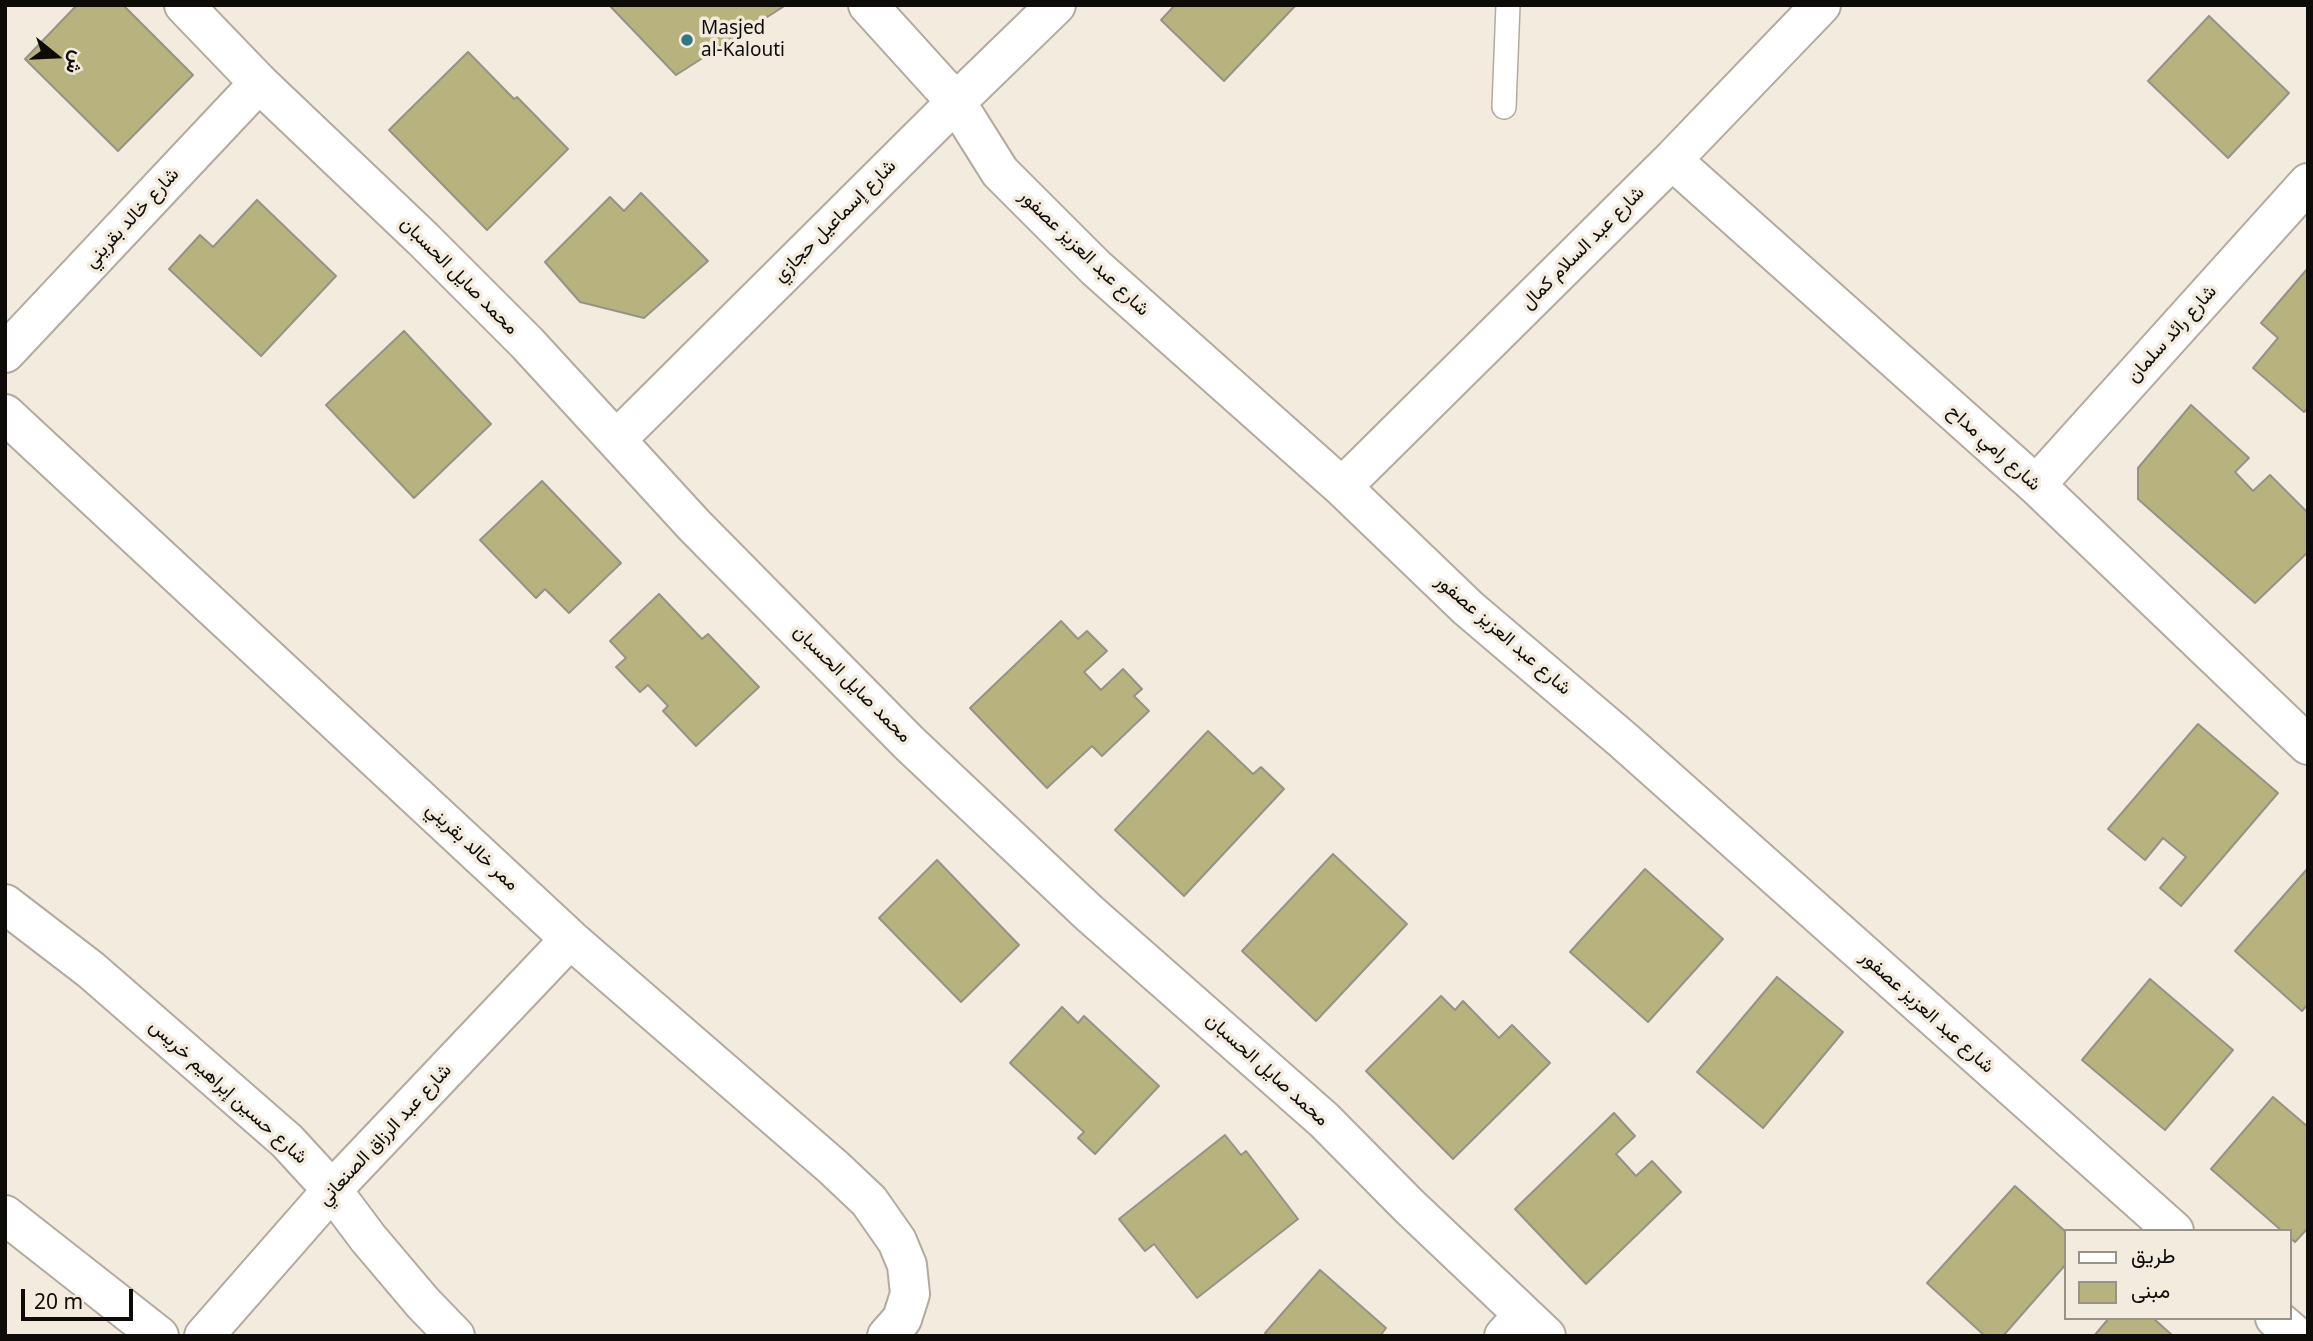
<!DOCTYPE html>
<html>
<head>
<meta charset="utf-8">
<style>
	body { margin:0 }
	#map { position:relative; width:2313px; height:1341px; overflow:hidden; background:#f4ebdf; font-family:"Noto Sans",Vazirmatn,sans-serif }
	canvas { display:block }
	.frame { position:absolute; inset:0; border:7px solid #0e0c08; pointer-events:none }
	.legend { position:absolute; left:2064px; top:1229px; width:228px; height:91px; box-sizing:border-box; background:#f4ebdf; border:2px solid #989289; margin:0; padding:9px 12px; list-style:none; font-size:21px; color:#0e0c08 }
	.legend li { display:flex; align-items:center; gap:14px; height:35px }
	.legend b { width:35px; border:2px solid #989289 }
	.north { position:absolute; left:21px; top:21px; width:70px; height:70px; -webkit-text-stroke:5px #f4ebdf; paint-order:stroke; rotate:108deg; font-size:19px; font-weight:700; line-height:28px; text-align:center; color:#0e0c08 }
	.north::after { content:''; display:block; margin:auto; width:24px; height:32px; background:#0e0c08; clip-path:polygon(50% 0,100% 100%,50% 72%,0 100%) }
	.scale { position:absolute; left:21px; top:1289px; width:112px; height:32px; box-sizing:border-box; border:4px solid #0e0c08; border-top:0; padding-left:9px; font-size:21px; line-height:24px; white-space:nowrap; color:#0e0c08; -webkit-text-stroke:5px #f4ebdf; paint-order:stroke }
</style>
</head>
<body>
<div id="map">
<canvas width="2313" height="1341"></canvas>
<div class="frame"></div>
<ul class="legend">
<li><b style="height:9px;background:#fff"></b>طريق</li>
<li><b style="height:19px;background:#b8b27f"></b>مبنى</li>
</ul>
<div class="north">ش</div>
<div class="scale">20 m</div>
</div>
<script>
const ctx = document.querySelector('canvas').getContext('2d');
ctx.lineJoin = 'round';
function fillPath(path, color) {
  ctx.fillStyle = color;
  ctx.fill(path, 'evenodd');
}
function toPath(rows) {
  const path = new Path2D();
  for (const r of rows) {
    path.moveTo(r[0], r[1]);
    for (let i = 2; i < r.length; i += 2) path.lineTo(r[i], r[i + 1]);
  }
  return path;
}
function strokePath(path, color, width, dash) {
  ctx.strokeStyle = color;
  ctx.lineWidth = width;
  ctx.lineCap = dash ? 'butt' : 'round';
  ctx.setLineDash(dash || []);
  ctx.stroke(path);
}
function write(font, color, halo, rows, align = 'center') {
  ctx.font = font + ' "Noto Sans",Vazirmatn,sans-serif';
  ctx.lineWidth = 7;
  ctx.setLineDash([]);
  ctx.textBaseline = 'middle';
  ctx.strokeStyle = halo;
  ctx.fillStyle = color;
  for (const [text, x, y, turn = 0] of rows) {
    ctx.save();
    ctx.translate(x, y);
    ctx.rotate((+turn || 0) * Math.PI / 180);
    ctx.textAlign = isNaN(turn) ? turn : align;
    if (halo) ctx.strokeText(text, 0, 0);
    ctx.fillText(text, 0, 0);
    ctx.restore();
  }
}
const building = toPath([
	[77,5,123,5,193,75,118,151,25,59,77,5],
	[609,5,786,5,676,75,609,5],
	[1175,5,1296,5,1224,81,1161,20,1175,5],
	[2209,16,2289,93,2228,158,2148,81,2209,16],
	[468,52,514,99,517,97,568,149,487,230,389,130,468,52],
	[641,193,708,261,644,318,580,302,545,262,610,197,624,211,641,193],
	[257,200,336,276,261,356,169,269,200,235,213,247,257,200],
	[2308,268,2308,408,2304,412,2253,368,2278,338,2261,323,2308,268],
	[404,331,491,424,414,498,326,405,404,331],
	[2191,405,2249,458,2235,472,2253,491,2270,475,2308,513,2308,552,2255,603,2138,499,2138,468,2191,405],
	[542,481,621,563,569,613,545,589,536,598,480,540,542,481],
	[659,594,702,639,708,634,759,687,696,746,663,711,668,706,648,685,640,692,616,667,626,658,610,641,659,594],
	[1061,621,1078,639,1087,631,1107,651,1084,672,1101,690,1123,669,1142,689,1134,696,1149,711,1102,756,1092,746,1047,788,970,708,1061,621],
	[2198,724,2278,793,2181,906,2160,888,2186,857,2163,838,2145,860,2108,829,2198,724],
	[1208,731,1253,774,1261,767,1284,789,1184,896,1115,830,1208,731],
	[1333,854,1407,924,1316,1021,1242,951,1333,854],
	[937,860,1019,945,961,1002,879,918,937,860],
	[2308,868,2308,1004,2302,1011,2235,951,2308,868],
	[1645,869,1723,939,1648,1022,1570,952,1645,869],
	[1777,977,1843,1032,1763,1128,1697,1072,1777,977],
	[2150,979,2233,1050,2165,1130,2082,1060,2150,979],
	[1441,996,1455,1010,1463,1001,1499,1038,1512,1025,1550,1063,1453,1159,1366,1071,1441,996],
	[1062,1007,1078,1023,1084,1016,1159,1086,1095,1154,1078,1138,1084,1132,1010,1063,1062,1007],
	[2273,1097,2308,1127,2308,1228,2295,1242,2290,1238,2290,1231,2282,1231,2211,1169,2273,1097],
	[1614,1113,1635,1136,1616,1154,1636,1176,1652,1161,1681,1192,1586,1284,1515,1209,1614,1113],
	[1225,1135,1241,1155,1246,1151,1298,1219,1197,1298,1154,1244,1145,1251,1119,1219,1225,1135],
	[2015,1186,2066,1232,2066,1264,2003,1336,1985,1336,1927,1283,2015,1186],
	[1320,1270,1386,1328,1380,1336,1269,1336,1265,1333,1320,1270],
	[2109,1318,2153,1318,2173,1336,2094,1336,2109,1318]
]);
fillPath(building, '#b8b27f');
strokePath(building, '#949386', 2);
const service = toPath([
	[1504,107,1508,5]
]);
const minor = toPath([
	[868,5,956,102,1000,172,1096,268,1342,487,1468,608,1623,740,2174,1231],
	[1672,160,2036,485,2308,745],
	[5,353,259,83],
	[5,414,570,939,833,1167,869,1201,897,1241,907,1265,910,1294,902,1319,887,1336],
	[617,439,956,102,1056,5],
	[2036,485,2308,183],
	[1342,487,1672,160,1821,5],
	[5,904,91,970,287,1141,332,1190,368,1238,423,1303,455,1336],
	[5,1215,159,1336],
	[2275,1318,2296,1336],
	[204,1336,332,1190,570,939],
	[1504,1336,1523,1315]
]);
const tertiary = toPath([
	[184,5,259,83,423,239,527,343,694,525,909,743,1089,913,1324,1120,1409,1206,1546,1336]
]);
strokePath(service, '#b3aa9f', 26);
strokePath(minor, '#b3aa9f', 42);
strokePath(tertiary, '#b3aa9f', 42);
strokePath(service, '#fff', 23);
strokePath(minor, '#fff', 38);
strokePath(tertiary, '#fff', 38);
for (const [x, y, r, color] of [
	[687,40,7,"#307782"]
]) {
  const dot = new Path2D();
  dot.arc(x, y, r, 0, 2 * Math.PI);
  ctx.fillStyle = color;
  ctx.fill(dot);
  strokePath(dot, '#f4ebdf', 2.5);
}
write('19px', '#0e0c08', '#f4ebdf', [
	["Masjed",701,29],
	["al-Kalouti",701,51]
], 'left');
write('19px', '#0e0c08', '#f4ebdf', [
	["شارع خالد بقريني",132,218,-47],
	["شارع إسماعيل حجازي",835,221,-45],
	["شارع عبد السلام كمال",1583,248,-45],
	["شارع عبد العزيز عصفور",1084,253,44],
	["محمد صايل الحسبان",459,276,45],
	["شارع رائد سلمان",2172,334,-48],
	["شارع رامي مداح",1994,448,42],
	["شارع عبد العزيز عصفور",1503,635,41],
	["محمد صايل الحسبان",852,684,45],
	["ممر خالد بقريني",472,847,43],
	["شارع عبد العزيز عصفور",1927,1012,42],
	["محمد صايل الحسبان",1267,1070,42],
	["شارع حسين إبراهيم خريس",228,1092,42],
	["شارع عبد الرزاق الصنعاني",385,1135,-47]
]);
</script>
</body>
</html>
